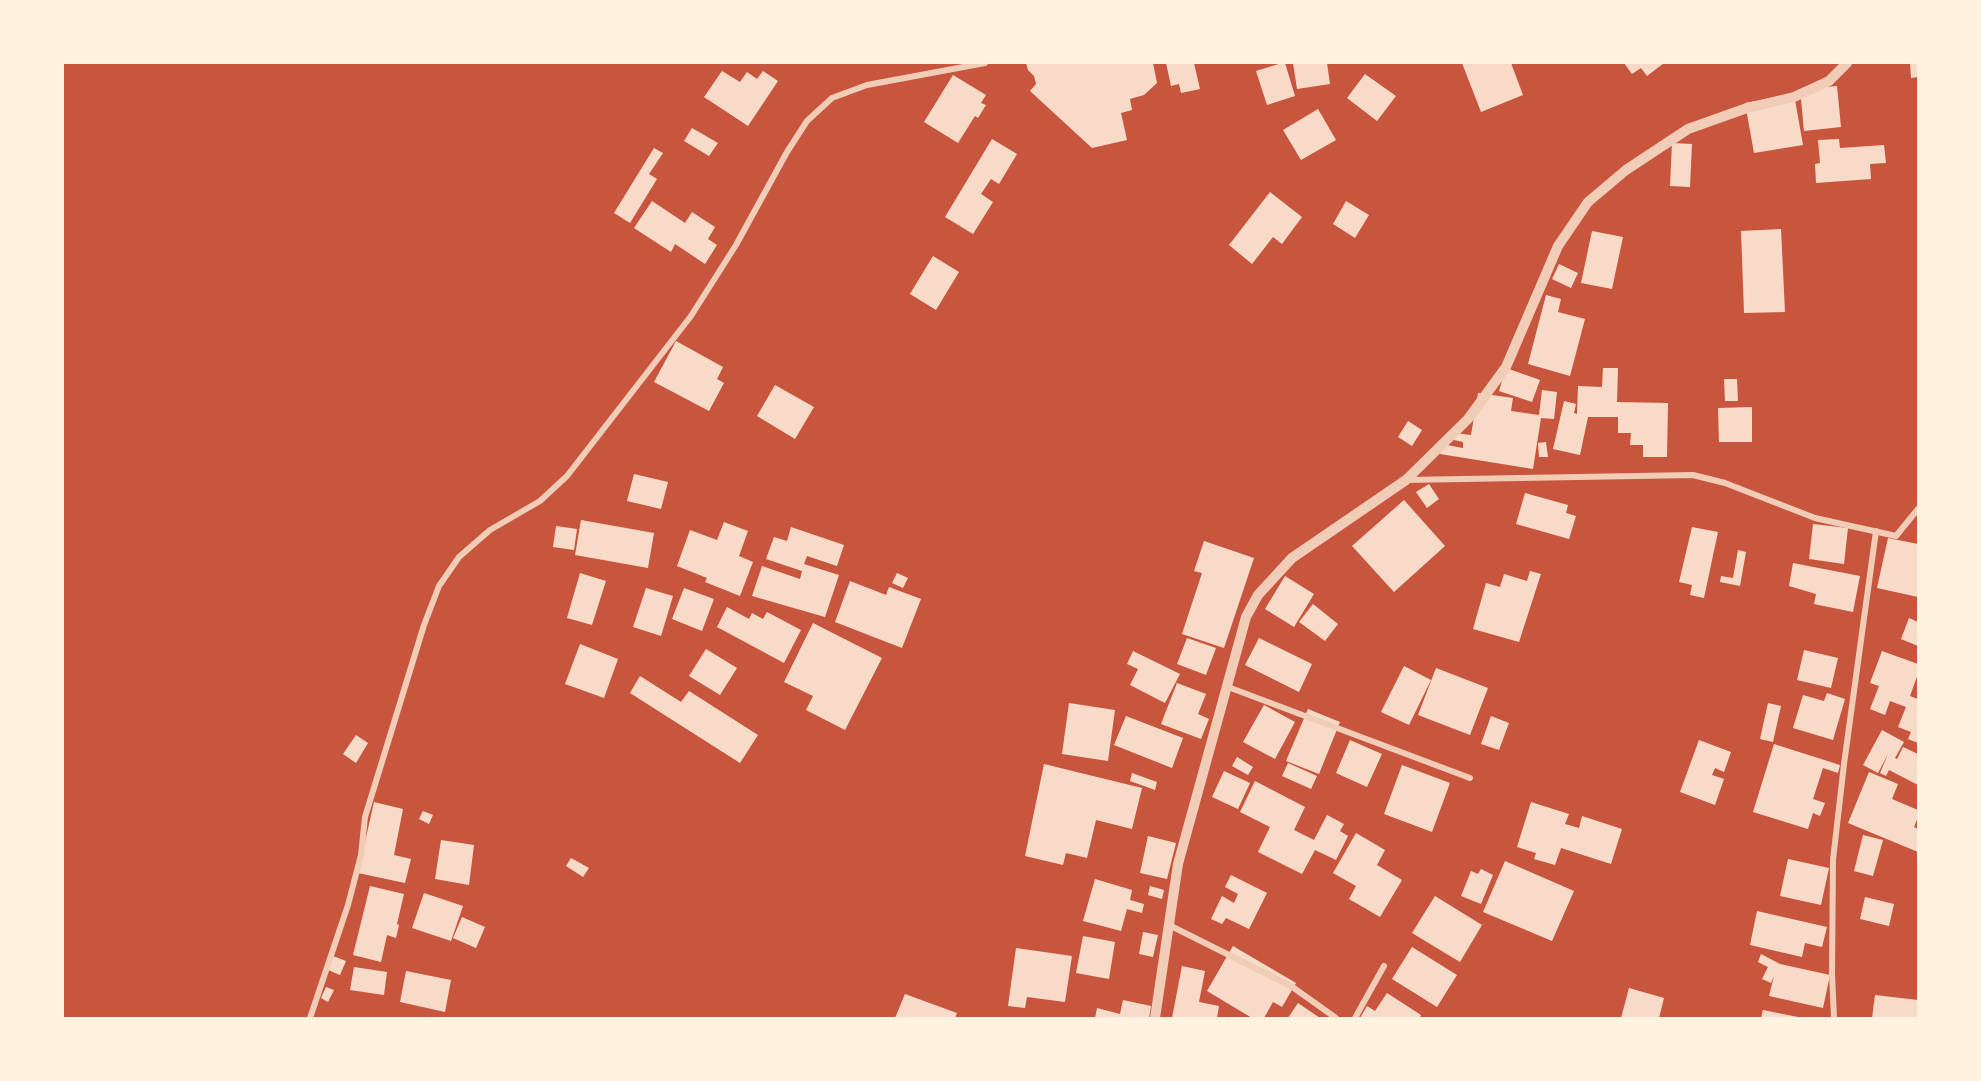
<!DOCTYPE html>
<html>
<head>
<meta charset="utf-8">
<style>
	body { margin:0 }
	#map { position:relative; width:1981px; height:1081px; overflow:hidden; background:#c8553d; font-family:"Crimson Pro",serif }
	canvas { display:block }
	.frame { position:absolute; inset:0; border:64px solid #fff3e0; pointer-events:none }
</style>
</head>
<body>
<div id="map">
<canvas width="1981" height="1081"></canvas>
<div class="frame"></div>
</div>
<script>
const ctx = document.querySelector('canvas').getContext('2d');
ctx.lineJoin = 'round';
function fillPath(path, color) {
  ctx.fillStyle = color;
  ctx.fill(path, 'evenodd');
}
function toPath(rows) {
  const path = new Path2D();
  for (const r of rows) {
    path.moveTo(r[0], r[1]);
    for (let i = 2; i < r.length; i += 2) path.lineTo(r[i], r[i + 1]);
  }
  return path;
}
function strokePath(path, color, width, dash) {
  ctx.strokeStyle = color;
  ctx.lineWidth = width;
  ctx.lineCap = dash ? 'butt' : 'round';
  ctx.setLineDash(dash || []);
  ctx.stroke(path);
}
fillPath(toPath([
	[1026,63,1153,63,1157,83,1144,95,1130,99,1132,110,1121,113,1127,140,1092,148,1030,91,1036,84,1034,76,1028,70],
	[1166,63,1194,63,1200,89,1181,93,1179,84,1171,86],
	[1282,63,1285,63,1295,96,1267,105,1256,71],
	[1293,63,1327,63,1330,84,1297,89],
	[1462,63,1511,63,1523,95,1481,112],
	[1624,63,1664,63,1647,76,1641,68,1632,74],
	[1910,63,1918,63,1918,77,1911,78],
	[722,71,740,82,747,72,757,79,763,71,778,81,748,126,704,97],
	[1365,74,1396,96,1377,121,1347,98],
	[953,75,986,95,981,103,986,105,978,118,975,116,958,143,924,122],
	[1837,86,1841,127,1804,131,1800,89],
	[1794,94,1803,145,1754,153,1745,103],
	[1318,109,1336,140,1301,160,1283,130],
	[692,128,718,143,709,156,684,141],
	[992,139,1017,154,999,184,991,179,981,194,993,202,973,234,945,217],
	[1839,139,1840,148,1884,145,1886,163,1870,164,1871,179,1816,183,1815,164,1820,163,1818,140],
	[1672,143,1692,144,1690,187,1670,186],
	[654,148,663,153,649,174,657,179,630,223,614,213],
	[1270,192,1302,217,1282,244,1273,237,1252,264,1229,245],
	[652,201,685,223,692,212,715,227,708,239,717,245,705,264,675,244,671,252,634,228],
	[1346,201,1369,215,1355,238,1333,224],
	[1781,229,1785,312,1744,313,1741,231],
	[1592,231,1623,237,1612,289,1581,283],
	[933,256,959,272,936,310,910,294],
	[1559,264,1578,273,1571,288,1552,279],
	[1546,295,1561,299,1558,312,1585,319,1570,376,1528,364],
	[676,341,723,367,717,379,724,383,709,411,654,382],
	[1506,368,1540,380,1532,402,1499,391],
	[1603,368,1618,368,1617,402,1668,403,1667,457,1643,457,1643,445,1630,445,1631,433,1618,433,1618,417,1588,417,1580,455,1553,449,1564,401,1576,404,1574,413,1577,414,1578,386,1602,387],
	[1724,379,1737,379,1738,401,1725,401],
	[775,385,814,407,795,439,757,416],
	[1542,390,1557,392,1554,419,1541,418,1533,469,1440,454,1442,444,1463,448,1463,442,1454,440,1455,433,1471,435,1478,393,1513,398,1511,411,1539,415],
	[1752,407,1752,442,1719,442,1718,408],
	[1408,421,1422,430,1412,446,1398,437],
	[1546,442,1548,457,1539,457,1538,443],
	[634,474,668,482,661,509,627,501],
	[1429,484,1439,499,1427,508,1416,492],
	[1525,493,1568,505,1566,513,1576,516,1569,539,1516,524],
	[1404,500,1445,546,1394,592,1352,546],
	[581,520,654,533,648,568,575,555],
	[724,522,748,531,739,556,753,562,740,596,705,582,707,578,677,566,690,530,717,540],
	[1813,524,1848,528,1844,564,1809,559],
	[556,526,577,529,574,550,553,547],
	[791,527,844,545,837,566,807,556,804,564,839,575,825,617,752,596,762,566,800,579,802,571,766,559,774,537,787,541],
	[1692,527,1718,532,1704,598,1690,595,1692,585,1679,582],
	[1888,538,1918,544,1918,597,1877,588],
	[1204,541,1254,558,1224,648,1182,634,1202,573,1194,571],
	[1738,550,1746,552,1740,586,1720,582,1721,576,1733,578],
	[1793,563,1860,576,1853,612,1814,604,1816,594,1789,586],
	[1530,571,1541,574,1519,642,1473,629,1486,583,1500,587,1504,574,1527,581],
	[580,573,606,581,592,625,567,618],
	[897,573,908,578,903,588,892,583],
	[1285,576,1314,594,1294,627,1265,609],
	[850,581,886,595,889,587,921,599,902,648,835,622],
	[646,588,673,596,661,636,633,627],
	[684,588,714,599,702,631,672,619],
	[1313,604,1338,624,1325,641,1299,622],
	[727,607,749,619,752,613,763,619,767,612,801,630,784,663,717,627],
	[1909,618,1918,622,1918,646,1901,639],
	[813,623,882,658,845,730,806,710,813,696,784,682],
	[1187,638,1216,648,1206,675,1177,664],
	[1259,638,1312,664,1299,692,1245,665],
	[580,644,618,659,604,698,565,684],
	[706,649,737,668,720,695,689,676],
	[1804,650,1838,658,1831,688,1797,680],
	[1133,651,1180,674,1165,703,1130,685,1138,669,1127,664],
	[1882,651,1918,664,1918,674,1910,696,1918,699,1918,743,1908,739,1911,732,1898,727,1906,707,1890,701,1885,715,1870,709,1879,686,1870,683],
	[1404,666,1431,680,1409,725,1381,712],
	[1436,668,1488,688,1470,735,1418,715],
	[640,676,681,702,689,691,758,735,740,763,630,693],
	[1177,683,1206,694,1198,714,1209,719,1201,739,1161,724],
	[1827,693,1845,699,1833,740,1793,728,1803,695,1824,701],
	[1069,703,1115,710,1108,761,1062,754],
	[1768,703,1781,706,1773,742,1760,739],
	[1264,705,1295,722,1275,759,1243,742],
	[1308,709,1340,722,1319,774,1286,761],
	[1126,716,1183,738,1172,768,1114,745],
	[1491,716,1509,723,1499,750,1481,744],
	[1882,730,1904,742,1895,758,1897,759,1903,747,1918,754,1918,785,1889,770,1886,776,1880,773,1888,754,1878,773,1863,765],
	[356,735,368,743,356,763,343,754],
	[1350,740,1382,754,1367,787,1336,773],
	[1699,740,1731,752,1724,772,1715,768,1712,775,1724,779,1715,805,1680,792],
	[1774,744,1840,765,1838,773,1823,768,1813,799,1825,803,1820,816,1813,813,1808,829,1753,812],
	[1237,757,1253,767,1248,775,1232,766],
	[1288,763,1317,776,1311,789,1282,776],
	[1044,764,1142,788,1132,829,1096,820,1087,858,1066,853,1063,865,1025,856],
	[1402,765,1450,783,1432,832,1384,814],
	[1224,771,1250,783,1238,809,1212,797],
	[1869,772,1898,784,1892,799,1918,810,1918,817,1914,827,1918,829,1918,852,1848,823],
	[1132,773,1157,782,1155,790,1130,781],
	[1255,781,1305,807,1294,830,1314,840,1327,815,1344,824,1340,831,1348,836,1336,860,1315,850,1302,874,1258,852,1270,827,1240,812],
	[374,802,403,809,394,855,411,859,405,883,358,873],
	[1531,802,1569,814,1565,824,1579,828,1582,816,1622,829,1611,864,1561,848,1555,865,1534,859,1536,853,1517,847],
	[423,811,433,815,429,824,419,819],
	[1356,833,1385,850,1377,865,1402,880,1380,917,1349,899,1356,886,1333,873],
	[1863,835,1883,840,1873,876,1854,871],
	[1148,836,1176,843,1167,879,1140,873],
	[441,840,474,845,469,885,435,879],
	[571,858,589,868,583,877,566,866],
	[1788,859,1829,868,1821,905,1780,896],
	[1505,861,1574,891,1552,941,1483,912],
	[1481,869,1493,875,1481,904,1461,896,1471,871,1478,874],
	[1231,875,1267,893,1249,929,1226,918,1222,924,1211,919,1222,896,1234,903,1238,894,1225,887],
	[1095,879,1132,890,1130,900,1144,904,1142,913,1127,909,1121,931,1083,921],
	[370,886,404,894,397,924,399,925,396,938,387,935,381,962,353,955],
	[1150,886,1164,890,1162,899,1148,895],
	[424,893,463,906,451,941,412,928],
	[1435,896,1482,925,1460,962,1412,933],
	[1865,897,1894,904,1889,926,1860,919],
	[1757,911,1827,927,1822,947,1805,943,1802,957,1750,945],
	[462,917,485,927,476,948,453,938],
	[1143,932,1158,935,1153,957,1139,954],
	[1083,936,1115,942,1109,979,1076,973],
	[1233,946,1296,983,1282,1007,1273,1002,1264,1018,1252,1018,1207,991],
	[1412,947,1457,975,1437,1007,1392,979],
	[1016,948,1072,956,1065,1002,1027,997,1025,1008,1008,1006],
	[1761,954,1780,964,1830,975,1823,1008,1769,996,1774,976,1771,983,1762,979,1768,967,1758,962],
	[333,956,346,961,340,975,328,970],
	[1182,966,1205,971,1199,1002,1219,1006,1217,1018,1172,1018],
	[354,967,387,972,384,995,350,990],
	[406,971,451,980,445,1012,400,1002],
	[326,987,334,990,328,1002,321,998],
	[1629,988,1664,998,1659,1018,1621,1018],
	[1387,993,1421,1015,1420,1018,1360,1018,1367,1006,1375,1011],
	[905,994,957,1013,955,1018,895,1018],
	[1875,995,1918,1000,1918,1018,1872,1018],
	[1123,1000,1151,1006,1149,1018,1095,1018,1097,1008,1120,1014],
	[1298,1003,1320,1018,1288,1018],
	[1763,1010,1798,1017,1798,1018,1761,1018]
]), '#f7dbc8');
strokePath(toPath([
	[1406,480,1693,475,1725,483,1815,518,1896,536,1918,509],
	[1228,687,1470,778],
	[1169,925,1291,986,1336,1018],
	[310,1018,348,905,361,855,365,817,424,625,439,586,459,557,490,530,540,501,567,476,691,316,736,245,787,152,807,121,832,98,867,85,985,63],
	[1355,1018,1384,966],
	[1834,1018,1832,974,1833,860,1844,764,1876,531]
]), '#f1ccb7', 6);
strokePath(toPath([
	[1155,1018,1178,864,1246,617,1258,595,1292,558,1406,480,1468,419,1506,367,1558,246,1588,202,1626,170,1688,129,1747,108,1794,97,1829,81,1847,63]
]), '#f1ccb7', 10);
</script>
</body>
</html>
